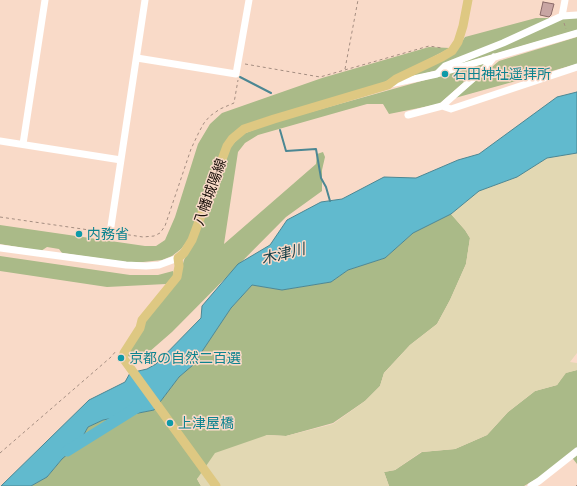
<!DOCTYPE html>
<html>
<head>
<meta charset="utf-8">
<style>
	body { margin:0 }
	canvas { display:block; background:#f9dac8 }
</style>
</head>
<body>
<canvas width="577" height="486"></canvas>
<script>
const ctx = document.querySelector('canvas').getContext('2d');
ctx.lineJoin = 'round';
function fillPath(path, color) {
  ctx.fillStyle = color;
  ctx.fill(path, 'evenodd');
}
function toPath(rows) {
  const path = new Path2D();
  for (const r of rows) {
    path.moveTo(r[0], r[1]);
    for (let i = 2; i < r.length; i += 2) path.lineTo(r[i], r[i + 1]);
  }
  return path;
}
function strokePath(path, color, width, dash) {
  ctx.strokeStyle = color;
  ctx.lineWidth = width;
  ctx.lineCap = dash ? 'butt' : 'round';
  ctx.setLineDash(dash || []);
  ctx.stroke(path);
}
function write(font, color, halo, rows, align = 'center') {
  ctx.font = font + ' Barlow,"Noto Sans JP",sans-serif';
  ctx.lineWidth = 3;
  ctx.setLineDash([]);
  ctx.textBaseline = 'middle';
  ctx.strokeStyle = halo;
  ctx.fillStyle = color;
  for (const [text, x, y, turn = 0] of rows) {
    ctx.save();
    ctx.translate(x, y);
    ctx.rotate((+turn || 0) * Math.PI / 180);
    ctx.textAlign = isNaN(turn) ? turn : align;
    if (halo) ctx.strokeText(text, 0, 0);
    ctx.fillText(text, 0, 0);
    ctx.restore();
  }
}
fillPath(toPath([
	[577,17,577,30,450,67,402,79,458,48,465,37,536,18,564,18],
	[577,37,577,64,455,98,499,61],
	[429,47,450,48,373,88,274,116,228,140,188,240,181,249,172,256,162,260,143,262,125,262,62,253,59,249,47,247,41,251,0,244,0,225,145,246,156,246,165,240,175,217,198,144,210,124,222,113,322,78],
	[486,63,439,104,389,114,383,104,367,104,258,135,245,143,238,152,224,244,316,164,317,154,323,152,325,157,322,170,322,191,286,217,172,332,141,359,127,356,144,320,180,275,184,260,194,241,231,146,243,134,275,122],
	[451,214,465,230,470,238,466,264,450,300,437,324,410,345,384,373,380,386,365,401,333,423,286,436,267,435,197,479,201,486,31,486,47,477,62,459,78,445,88,427,103,420,154,410,179,377,193,365,231,308,252,285,282,290,331,282,348,270,385,258,413,233],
	[0,256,130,275,158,275,173,271,174,275,166,284,107,287,0,271],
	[577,370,577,464,570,455,545,474,524,486,389,486,384,472,395,470,422,452,455,449,487,435,508,412,535,391,557,385,565,373]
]), '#aaba88');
fillPath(toPath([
	[577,153,577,353,570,362,577,363,577,370,566,373,557,385,535,391,508,412,487,435,455,449,421,452,395,470,384,472,389,486,201,486,197,479,215,453,267,435,286,436,333,424,365,401,380,386,384,373,410,345,437,324,450,300,466,264,470,238,465,230,451,214,479,191,517,177,547,158]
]), '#e2d8b3');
const water = toPath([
	[577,92,577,153,547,158,517,177,479,191,451,214,413,233,385,258,348,270,331,282,282,290,252,285,231,308,193,365,179,377,154,410,103,420,88,427,78,445,62,459,47,477,31,486,1,486,89,400,125,382,130,373,147,369,156,364,201,318,202,306,238,264,270,245,287,220,321,202,342,199,384,177,416,178,458,160,479,154,557,97,577,92]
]);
fillPath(water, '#61bace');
strokePath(water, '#4c8793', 1);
strokePath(toPath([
	[240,77,271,93],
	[280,130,286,151,316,149,321,178,326,187,330,201]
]), '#4c8793', 2);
strokePath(toPath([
	[67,451,136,408]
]), '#61bace', 11);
const building = toPath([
	[543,2,554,4,551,15,549,17,540,15,543,2]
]);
fillPath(building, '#c8a5a3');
strokePath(building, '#8a6968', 1);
strokePath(toPath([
	[564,23,566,29],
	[245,64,320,77,429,46,442,48],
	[345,69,358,0],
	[0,217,103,232],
	[116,233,143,237,154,236,160,233,165,226,191,149,199,132,204,123,210,116,220,109,234,103,238,80],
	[0,453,111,357,116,351],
	[576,486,577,485]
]), '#a48d80', 1, [3, 3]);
strokePath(toPath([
	[562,16,565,0],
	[137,58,236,74,249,0],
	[438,73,445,66,503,43,562,16,577,15],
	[390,84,437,74,577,33],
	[442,106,485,68,494,57],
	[408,115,442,106,451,109,577,67],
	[0,141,121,160],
	[23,144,45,0],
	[110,233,145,0],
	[0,248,126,265,146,266,159,265,178,258],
	[531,486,539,481,577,451]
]), '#fff', 7);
strokePath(toPath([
	[216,486,123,358,124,353,140,328,142,320,177,277,179,266,178,258,184,253,192,240,227,146,232,139,244,129,274,119,388,85,396,79,442,57,452,51,458,42,463,26,468,0]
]), '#dec882', 9);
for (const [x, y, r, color] of [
	[445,74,4,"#0f9aa8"],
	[79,234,4,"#0f9aa8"],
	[121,358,4,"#0f9aa8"],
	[170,423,4,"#0f9aa8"]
]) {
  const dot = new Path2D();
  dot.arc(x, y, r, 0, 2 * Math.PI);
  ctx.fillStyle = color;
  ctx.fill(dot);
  strokePath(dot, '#f9dac8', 1.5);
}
write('14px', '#0d838f', '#f9dac8', [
	["石田神社遥拝所",453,74],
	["内務省",87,234],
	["京都の自然二百選",129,358],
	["上津屋橋",178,423]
], 'left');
write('14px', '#1a100a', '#f9dac8', [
	["八幡城陽線",210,192,-70]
]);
write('italic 15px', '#143e47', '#f9dac8', [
	["木津川",283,254,-14]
]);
</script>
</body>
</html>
